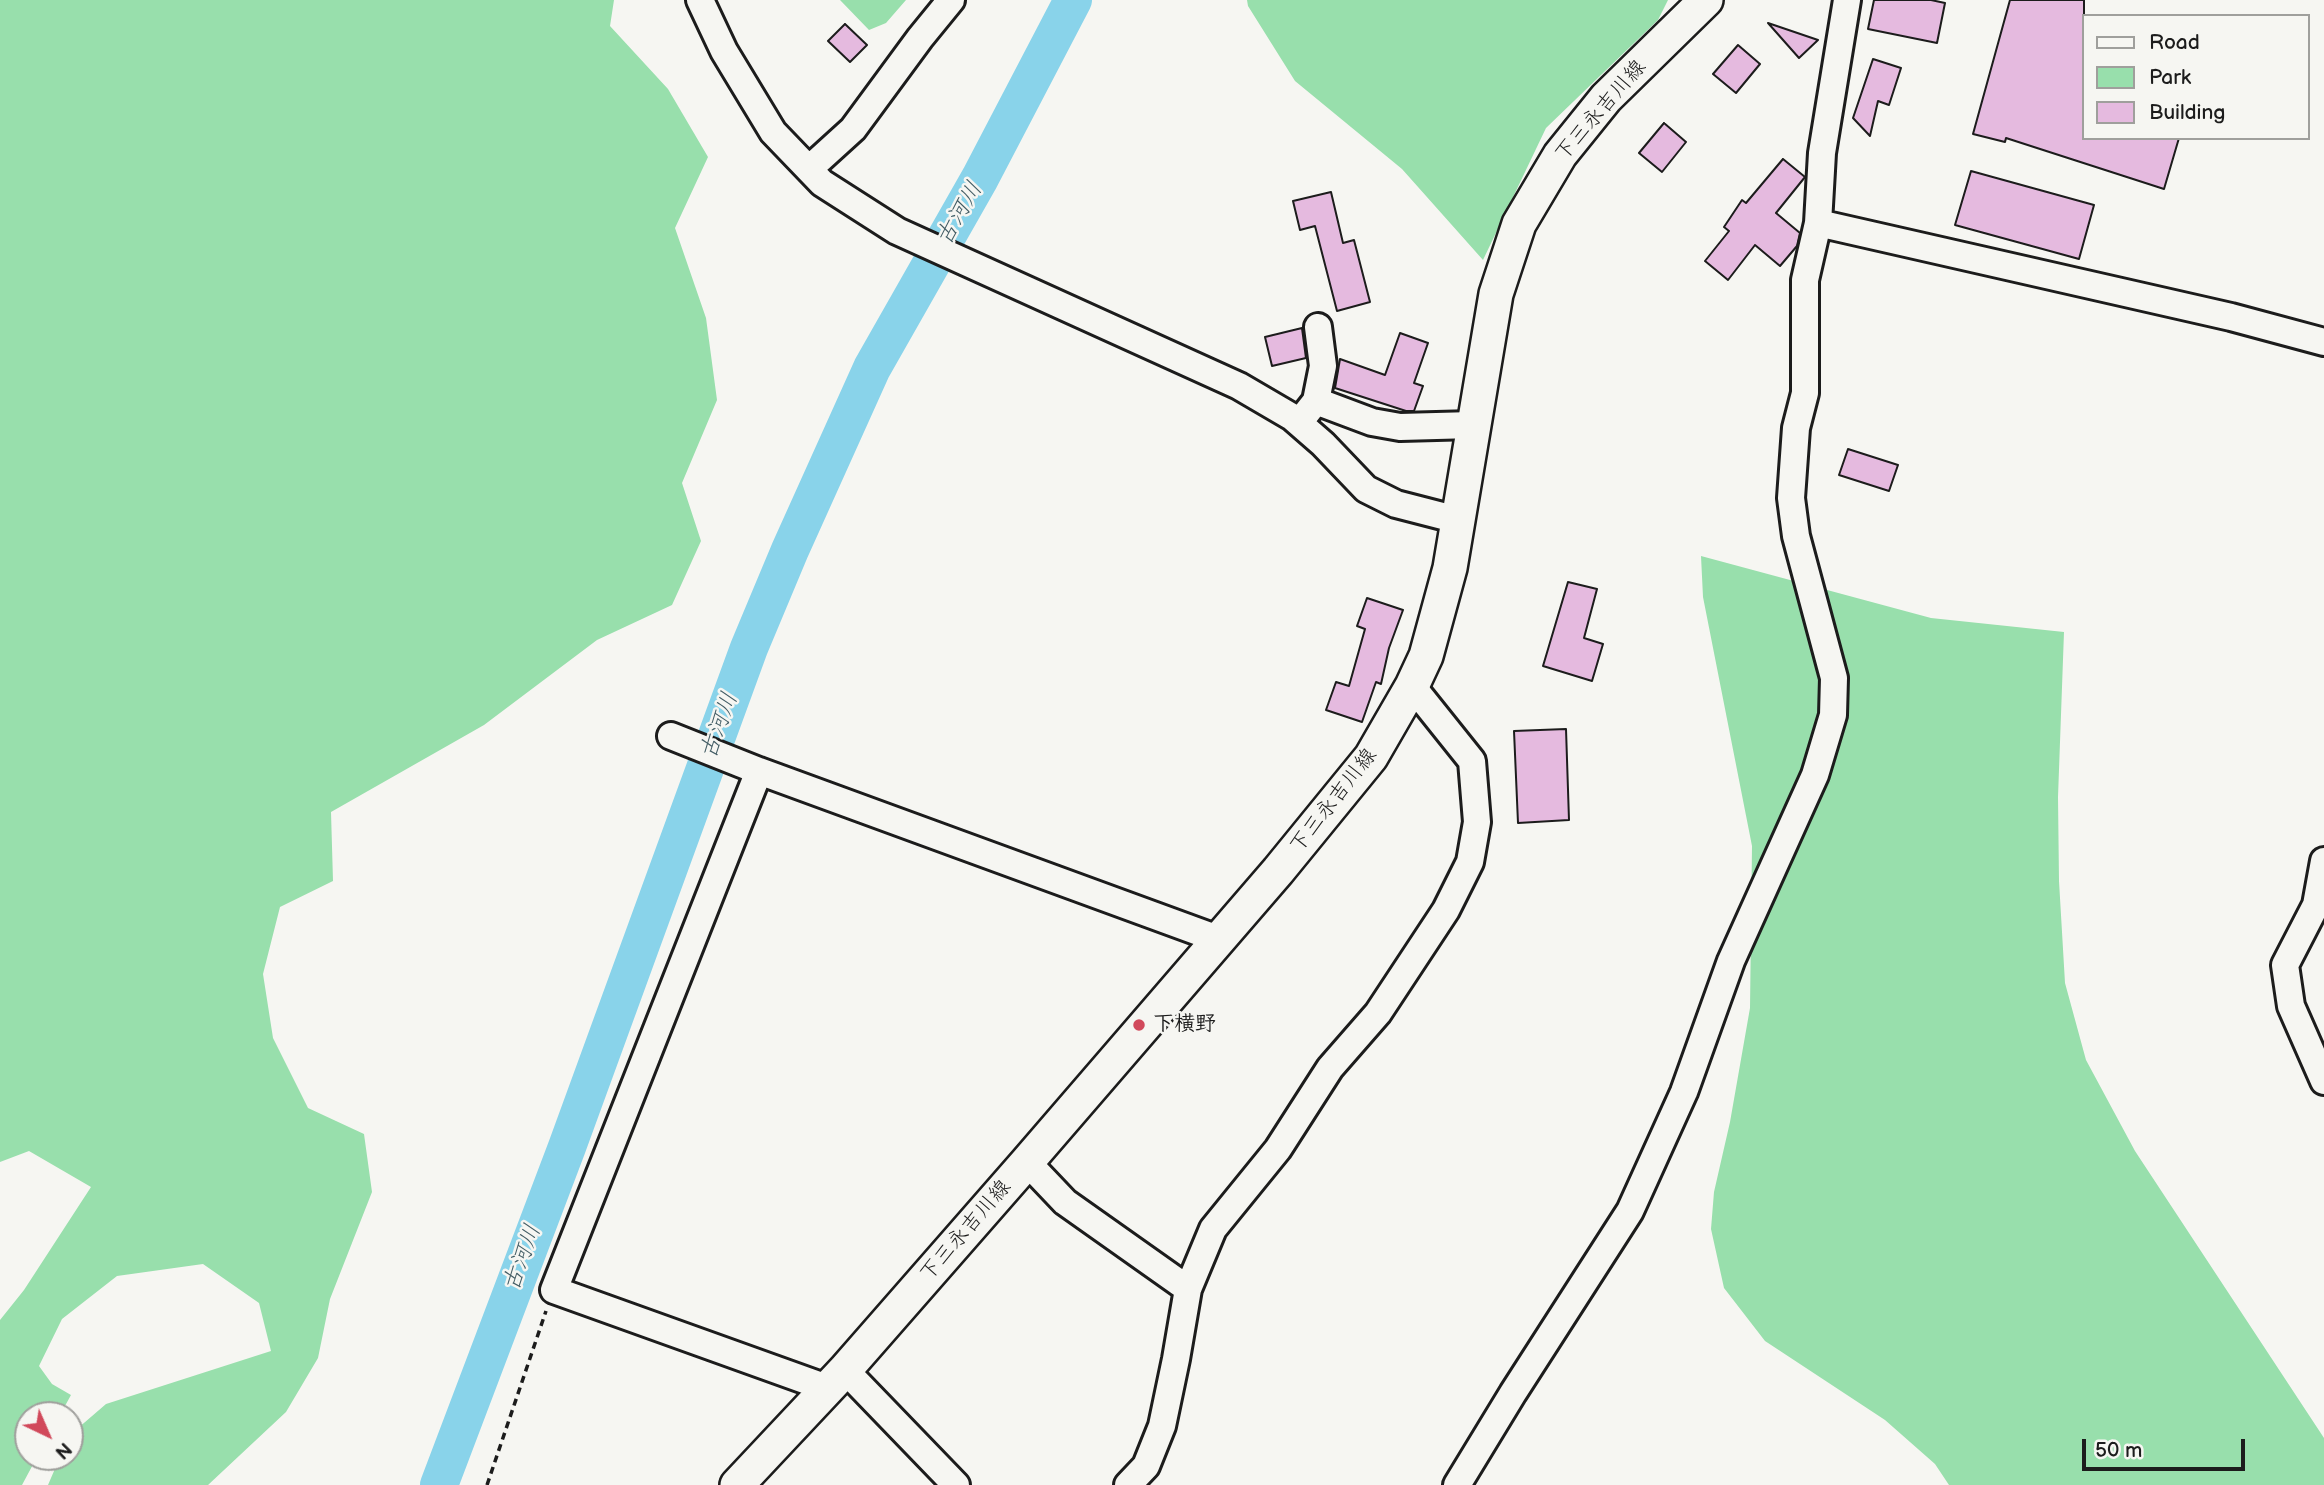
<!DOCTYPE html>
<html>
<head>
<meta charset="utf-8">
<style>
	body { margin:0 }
	#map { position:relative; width:2324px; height:1485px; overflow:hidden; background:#f6f6f2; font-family:"Balsamiq Sans",sans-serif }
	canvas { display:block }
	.legend { position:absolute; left:2082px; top:14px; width:228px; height:126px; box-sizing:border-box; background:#f6f6f2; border:2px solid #9f9f9c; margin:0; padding:9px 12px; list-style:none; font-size:21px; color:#1c1c1c }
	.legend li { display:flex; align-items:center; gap:14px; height:35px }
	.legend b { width:35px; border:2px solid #9f9f9c }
	.north { position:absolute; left:14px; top:1401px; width:70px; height:70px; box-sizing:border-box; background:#f6f6f2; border:2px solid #9f9f9c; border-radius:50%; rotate:136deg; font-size:19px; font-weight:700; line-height:28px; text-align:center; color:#1c1c1c }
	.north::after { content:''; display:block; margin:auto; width:24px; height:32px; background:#d1495b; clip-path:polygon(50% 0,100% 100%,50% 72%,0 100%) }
	.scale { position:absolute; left:2082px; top:1439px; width:163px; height:32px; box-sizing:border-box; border:4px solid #1c1c1c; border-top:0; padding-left:9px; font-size:21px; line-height:24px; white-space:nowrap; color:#1c1c1c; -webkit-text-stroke:5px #f6f6f2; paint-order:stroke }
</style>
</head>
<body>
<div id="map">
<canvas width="2324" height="1485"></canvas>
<ul class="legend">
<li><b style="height:9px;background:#f6f6f2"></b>Road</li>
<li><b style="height:19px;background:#98dfac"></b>Park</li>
<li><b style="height:19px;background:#e5badf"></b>Building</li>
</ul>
<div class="north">N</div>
<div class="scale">50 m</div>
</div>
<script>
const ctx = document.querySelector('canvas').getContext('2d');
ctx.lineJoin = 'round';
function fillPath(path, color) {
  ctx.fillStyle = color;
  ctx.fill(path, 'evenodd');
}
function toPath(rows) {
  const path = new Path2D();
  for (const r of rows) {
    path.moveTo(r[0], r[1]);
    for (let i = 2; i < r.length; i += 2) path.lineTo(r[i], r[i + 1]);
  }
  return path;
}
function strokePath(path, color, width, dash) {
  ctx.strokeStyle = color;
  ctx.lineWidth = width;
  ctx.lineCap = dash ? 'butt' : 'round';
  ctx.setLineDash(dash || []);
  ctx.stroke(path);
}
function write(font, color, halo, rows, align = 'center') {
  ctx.font = font + ' "Balsamiq Sans","Klee One",sans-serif';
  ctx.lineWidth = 5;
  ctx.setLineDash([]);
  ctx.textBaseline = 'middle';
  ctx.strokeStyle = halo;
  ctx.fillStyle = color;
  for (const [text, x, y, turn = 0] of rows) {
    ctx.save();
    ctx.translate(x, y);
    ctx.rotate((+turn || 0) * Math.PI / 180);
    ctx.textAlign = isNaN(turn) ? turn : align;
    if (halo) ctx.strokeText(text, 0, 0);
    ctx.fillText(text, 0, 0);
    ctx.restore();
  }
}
fillPath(toPath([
	[0,0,614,0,610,26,668,89,708,157,675,228,706,318,717,400,682,483,701,541,672,605,597,640,484,725,331,812,333,881,280,907,263,974,273,1038,308,1108,364,1134,372,1192,330,1299,318,1358,286,1412,208,1485,48,1485,60,1457,70,1457,70,1435,106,1404,271,1351,259,1303,203,1264,117,1276,62,1319,39,1366,52,1384,71,1395,60,1415,28,1415,28,1457,37,1457,22,1485,0,1485,0,1320,24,1290,91,1187,29,1151,0,1162],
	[840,0,906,0,886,23,869,30],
	[1247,0,1668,0,1658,20,1546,128,1483,260,1402,169,1295,81,1248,6],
	[1701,556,1931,618,2064,632,2058,797,2059,881,2065,983,2086,1060,2135,1151,2324,1438,2324,1485,1949,1485,1935,1464,1885,1420,1765,1341,1724,1288,1711,1229,1714,1192,1730,1122,1750,1008,1752,846,1703,597]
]), '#98dfac');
strokePath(toPath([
	[439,1485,567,1147,749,648,790,550,872,368,980,178,1073,0]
]), '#89d3ea', 38);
const building = toPath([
	[1874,0,1931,0,1945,3,1937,43,1868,29,1874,0],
	[2010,0,2084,0,2084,138,2179,138,2164,189,2006,138,2005,142,1973,134,2010,0],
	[1768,23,1818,40,1799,58,1768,23],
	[845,24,867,45,850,62,828,41,845,24],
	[1738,45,1760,64,1736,93,1713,74,1738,45],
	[1873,59,1901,68,1889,105,1878,101,1870,136,1853,118,1873,59],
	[1664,123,1686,142,1662,172,1639,153,1664,123],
	[1783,159,1805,177,1776,213,1800,233,1797,246,1780,266,1755,245,1728,280,1705,261,1729,231,1724,227,1742,200,1746,203,1783,159],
	[1971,171,2094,205,2079,259,1955,225,1971,171],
	[1331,192,1343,243,1354,240,1370,302,1337,311,1315,226,1300,230,1293,201,1331,192],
	[1302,328,1306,358,1272,366,1265,337,1302,328],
	[1400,333,1428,343,1414,383,1423,386,1414,411,1406,411,1335,388,1340,359,1385,375,1400,333],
	[1848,449,1898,465,1889,491,1839,475,1848,449],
	[1568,582,1597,589,1584,638,1603,644,1592,681,1543,666,1568,582],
	[1367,598,1403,610,1389,648,1381,684,1376,682,1362,722,1326,710,1336,682,1349,686,1365,629,1357,626,1367,598],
	[1566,729,1569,820,1518,823,1514,731,1566,729]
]);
fillPath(building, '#e5badf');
strokePath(building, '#1c1c1c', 2);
const minor = toPath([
	[700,0,724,51,773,132,822,183,897,231,1239,386,1292,417,1323,444,1366,489,1396,504,1458,520],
	[809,169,853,129,920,38,951,0],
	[1818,223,2231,317,2324,342],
	[1316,401,1372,422,1400,427,1473,425],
	[1305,415,1316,401,1323,366,1318,327],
	[671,736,759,771,1218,939],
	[759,771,554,1290,827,1388],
	[2324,861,2316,905,2285,965,2291,1006,2324,1081],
	[1027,1162,1065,1202,1188,1289],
	[845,1370,956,1485],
	[1128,1485,1146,1466,1162,1426,1176,1359,1188,1289,1213,1229,1278,1149,1330,1068,1378,1013,1446,910,1470,862,1477,822,1472,761,1412,686],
	[1457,1485,1513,1393,1630,1211,1684,1092,1731,961,1815,775,1833,715,1834,678,1796,536,1791,498,1796,428,1805,393,1805,280,1818,223,1822,153,1847,0]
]);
const major = toPath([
	[737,1485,845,1370,1027,1162,1278,871,1371,757,1412,686,1426,656,1450,568,1496,294,1519,224,1560,155,1606,98,1706,0]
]);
strokePath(minor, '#1c1c1c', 32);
strokePath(major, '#1c1c1c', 38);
strokePath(toPath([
	[487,1485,546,1311]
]), '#1c1c1c', 3.5, [7, 5]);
strokePath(minor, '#f6f6f2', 26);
strokePath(major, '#f6f6f2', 33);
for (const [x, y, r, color] of [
	[1139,1025,7,"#d1495b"]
]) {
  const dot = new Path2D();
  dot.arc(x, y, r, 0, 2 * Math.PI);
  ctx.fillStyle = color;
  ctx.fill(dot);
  strokePath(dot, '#f6f6f2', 2.5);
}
write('21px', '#1c1c1c', '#f6f6f2', [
	["下三永吉川線",1601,111,-49],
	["下三永吉川線",1334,801,-52],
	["下三永吉川線",966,1231,-49]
]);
write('bold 21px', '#1c1c1c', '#f6f6f2', [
	["下横野",1153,1025]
], 'left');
write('italic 23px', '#425c64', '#f6f6f2', [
	["古河川",960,214,-60],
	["古河川",720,726,-70],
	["古河川",523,1258,-70]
]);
</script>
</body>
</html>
